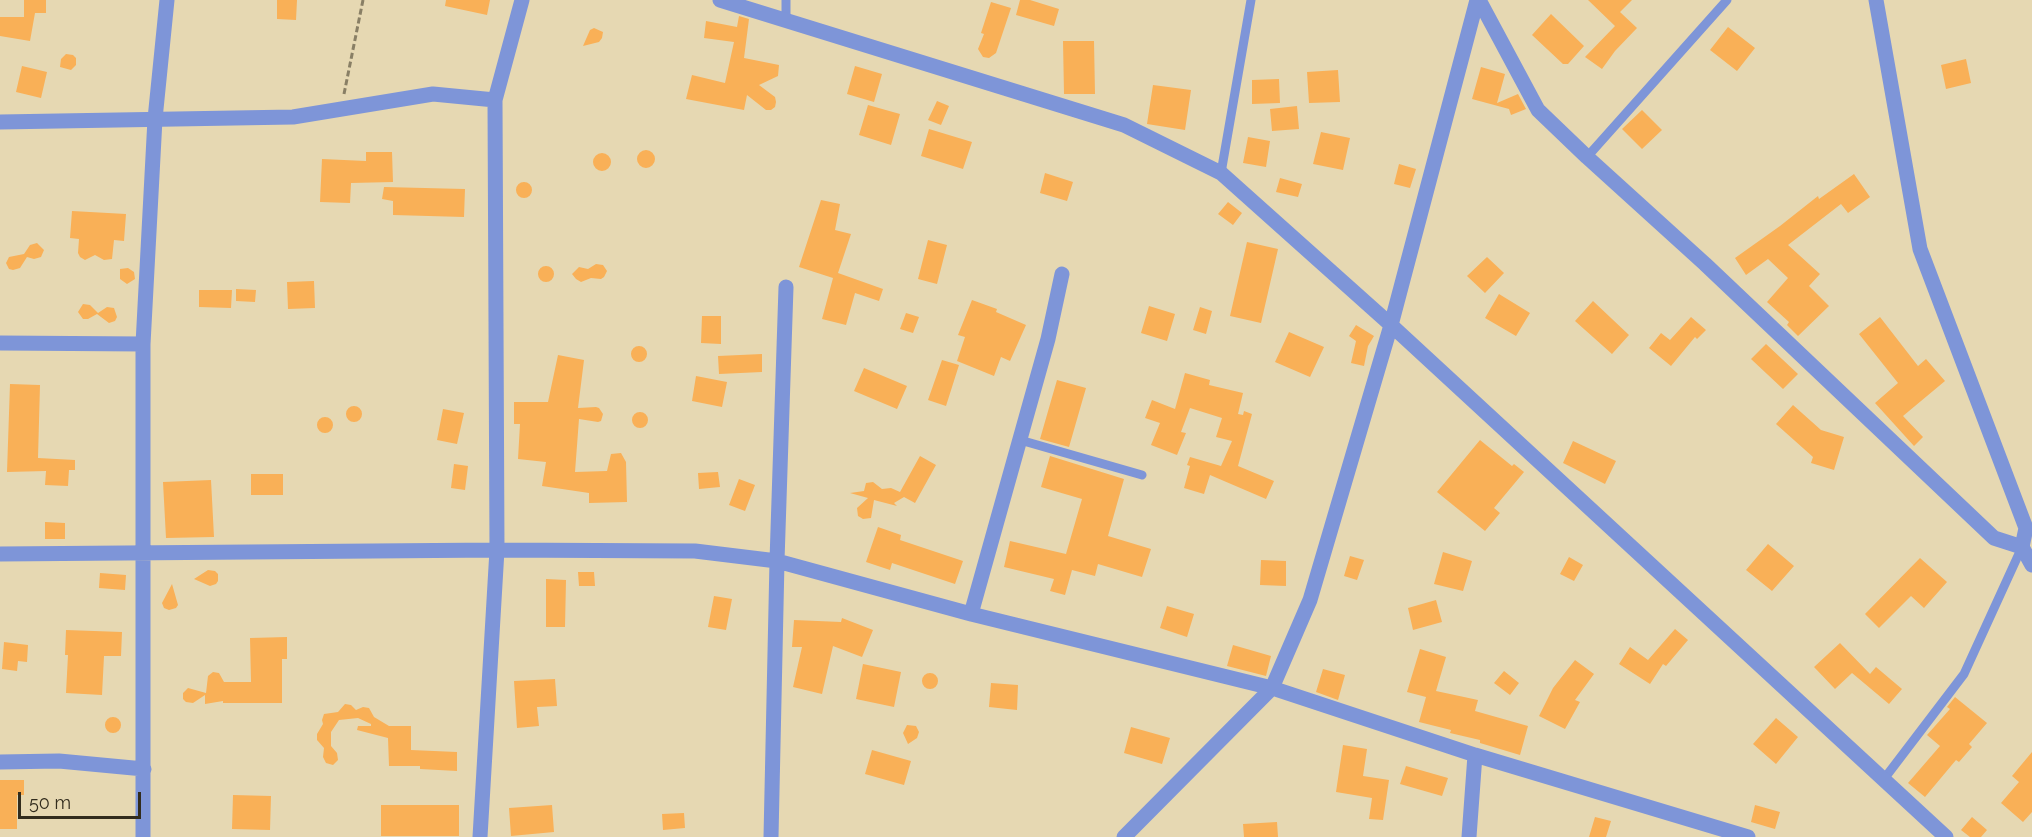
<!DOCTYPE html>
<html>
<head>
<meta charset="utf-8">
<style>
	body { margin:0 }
	#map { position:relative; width:2032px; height:837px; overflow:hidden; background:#e6d8b2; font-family:Raleway,sans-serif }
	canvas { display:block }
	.scale { position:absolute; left:18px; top:792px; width:123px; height:27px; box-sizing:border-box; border:3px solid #322c1d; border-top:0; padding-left:8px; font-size:18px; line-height:21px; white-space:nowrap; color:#322c1d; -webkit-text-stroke:4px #e6d8b2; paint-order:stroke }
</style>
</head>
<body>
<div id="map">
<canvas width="2032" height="837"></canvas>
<div class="scale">50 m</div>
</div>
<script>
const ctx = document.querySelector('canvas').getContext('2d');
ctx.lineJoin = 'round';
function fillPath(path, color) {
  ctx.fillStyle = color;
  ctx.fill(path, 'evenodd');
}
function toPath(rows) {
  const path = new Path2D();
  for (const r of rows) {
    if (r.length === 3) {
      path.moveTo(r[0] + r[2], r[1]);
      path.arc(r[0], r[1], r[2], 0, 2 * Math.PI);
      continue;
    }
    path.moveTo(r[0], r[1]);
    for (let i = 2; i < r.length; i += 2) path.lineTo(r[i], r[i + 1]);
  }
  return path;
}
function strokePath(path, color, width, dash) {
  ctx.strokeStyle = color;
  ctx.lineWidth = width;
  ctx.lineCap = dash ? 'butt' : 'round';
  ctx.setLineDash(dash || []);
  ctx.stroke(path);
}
fillPath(toPath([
	[24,0,46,0,46,13,35,13,30,41,0,36,0,17,24,17],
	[277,0,297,0,296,20,277,19],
	[446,0,490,0,487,15,445,6],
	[1020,0,1030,0,1059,9,1054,26,1016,15],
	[1588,0,1632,0,1620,12,1637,28,1615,51,1602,69,1585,57,1615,26],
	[991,2,1011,8,996,53,989,58,983,57,978,49,984,34,981,33],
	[1551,14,1584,46,1568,64,1563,64,1532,35],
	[739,16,749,19,744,58,779,65,778,76,759,85,775,97,776,102,775,107,771,110,766,110,747,95,744,110,686,99,692,75,725,83,734,42,704,38,706,21,737,27],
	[1728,27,1755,48,1737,71,1710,50],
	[594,28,603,32,602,38,599,42,583,46,590,30],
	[1063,41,1094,41,1095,94,1064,94],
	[66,54,73,55,76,58,76,65,71,70,60,67,61,59],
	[1966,59,1971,83,1946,89,1941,65],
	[22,66,47,72,41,98,16,92],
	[855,66,882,74,874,102,847,94],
	[1481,67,1505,74,1497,103,1518,94,1526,109,1511,115,1509,109,1472,99],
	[1338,70,1340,102,1309,103,1307,72],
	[1279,79,1280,103,1252,104,1252,80],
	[1153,85,1191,90,1185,130,1147,124],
	[937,101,949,106,941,125,928,120],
	[868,105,900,114,891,145,859,135],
	[1297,106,1299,129,1272,131,1270,109],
	[1642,110,1662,130,1642,149,1622,129],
	[929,129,972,142,963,169,921,156],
	[1321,132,1350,138,1343,170,1313,164],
	[1248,137,1270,141,1266,167,1243,163],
	[646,159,9],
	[366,152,392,152,393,182,351,183,350,203,320,202,322,159,366,161],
	[602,162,9],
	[1399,164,1416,169,1410,188,1394,184],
	[1045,173,1073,182,1067,201,1040,193],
	[1854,174,1870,197,1848,213,1841,204,1788,245,1820,274,1809,286,1829,306,1798,336,1787,325,1789,322,1767,302,1788,278,1768,259,1746,275,1735,258,1780,226,1818,196,1819,199],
	[1280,178,1302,184,1298,197,1276,192],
	[524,190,8],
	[384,187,465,189,464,217,393,215,393,201,382,199],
	[821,200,840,204,835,230,851,234,838,273,883,289,879,301,855,293,846,325,822,319,833,278,799,267],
	[1228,202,1242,213,1233,225,1218,214],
	[72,211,126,214,124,241,114,240,112,259,104,260,95,255,85,260,80,257,78,253,79,239,70,238],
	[928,240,947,245,937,284,918,279],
	[1247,242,1278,249,1261,323,1230,316],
	[37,243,44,250,41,257,34,259,27,257,20,268,13,270,9,269,6,263,9,257,24,254,30,245],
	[1487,257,1504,273,1485,293,1467,276],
	[596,264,603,265,607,271,604,277,601,279,591,278,581,282,576,279,572,274,579,267,588,269],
	[546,274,8],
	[128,268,134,272,135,279,127,284,120,279,120,269],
	[314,281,315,308,288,309,287,282],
	[236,289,256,290,255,302,236,301],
	[199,290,232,290,231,308,199,307],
	[1499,294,1530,313,1516,336,1485,318],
	[972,300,997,309,996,312,1026,325,1010,361,1001,357,994,376,957,361,965,337,958,335],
	[1593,301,1629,335,1612,354,1575,321],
	[83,304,90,305,98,313,107,307,114,308,117,317,115,321,109,323,97,314,88,319,83,319,78,312],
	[1149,306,1175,314,1167,341,1141,333],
	[1200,307,1212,311,1206,334,1193,330],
	[906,313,919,317,913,333,900,329],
	[702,316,721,316,721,344,701,343],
	[1691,317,1706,330,1697,339,1695,337,1671,366,1649,348,1661,333,1670,340],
	[1880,317,1918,366,1926,359,1945,381,1903,416,1923,437,1914,446,1875,403,1898,383,1859,334],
	[1356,325,1374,336,1368,346,1364,366,1351,363,1356,341,1349,336],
	[1289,332,1324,347,1310,377,1275,362],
	[1766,344,1798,374,1783,389,1751,359],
	[639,354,8],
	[762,354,762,372,719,374,718,356],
	[558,355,584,360,578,408,596,407,599,408,603,414,601,421,598,422,579,419,575,472,607,471,611,454,621,453,626,462,627,502,589,503,589,493,542,486,546,462,518,459,520,424,514,424,514,402,548,402],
	[942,360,959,365,946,406,928,400],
	[864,368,907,386,897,409,854,391],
	[1185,373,1210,380,1209,385,1243,393,1238,414,1243,415,1244,411,1252,414,1238,466,1274,481,1266,499,1210,475,1204,494,1184,488,1190,466,1187,465,1190,457,1221,466,1232,441,1216,437,1222,418,1190,408,1181,432,1186,433,1177,455,1151,445,1160,423,1145,418,1152,400,1175,409],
	[696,376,727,382,722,407,692,401],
	[1057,380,1086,388,1069,447,1040,439],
	[10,384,40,385,38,458,75,460,75,470,69,470,68,486,45,485,46,471,7,472],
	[1793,405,1821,430,1844,437,1834,470,1811,463,1813,457,1776,424],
	[354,414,8],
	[443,409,464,413,457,444,437,440],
	[640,420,8],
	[325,425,8],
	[1480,440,1512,466,1514,464,1524,472,1494,508,1500,513,1485,531,1437,492],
	[1573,441,1616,461,1605,484,1563,463],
	[920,456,936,465,915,503,904,497,894,503,897,506,874,500,871,518,863,519,858,516,857,508,868,498,850,493,864,491,866,483,873,482,882,489,891,488,900,492],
	[1050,456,1124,479,1108,536,1151,549,1142,577,1098,564,1095,576,1072,570,1065,595,1050,591,1054,579,1004,567,1010,541,1066,554,1082,499,1041,487],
	[454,464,468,466,465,490,451,488],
	[718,472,720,487,699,489,698,473],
	[251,474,283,474,283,495,251,495],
	[739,479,755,485,745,511,729,505],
	[211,480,214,537,166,538,163,482],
	[45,522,65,523,65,539,45,539],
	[878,527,901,535,900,540,963,561,955,584,892,563,890,570,866,562],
	[1768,544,1794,566,1772,591,1746,570],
	[1443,552,1472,561,1463,591,1434,584],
	[1350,556,1364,560,1357,580,1344,576],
	[1569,557,1583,565,1574,581,1560,574],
	[1920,558,1947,582,1924,608,1911,596,1879,628,1865,614],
	[1261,560,1286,561,1286,586,1260,585],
	[208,570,215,571,218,574,218,581,216,584,210,586,194,579],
	[578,572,594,572,595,586,579,586],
	[100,573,126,575,125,590,99,588],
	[546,579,566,580,565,627,546,627],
	[172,584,178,605,176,608,169,610,164,608,162,603],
	[714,596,732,599,726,630,708,627],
	[1436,600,1442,622,1413,630,1408,608],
	[1167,606,1194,614,1187,637,1160,628],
	[842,618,873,630,862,657,833,646,822,694,793,687,802,647,792,647,794,620,841,622],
	[1675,629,1688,640,1666,666,1663,664,1650,684,1619,664,1630,647,1648,660],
	[66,630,122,632,121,656,104,656,102,695,66,693,68,655,65,655],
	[287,637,287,659,282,659,282,703,223,703,223,701,205,704,205,695,193,703,186,702,183,699,183,693,188,688,206,693,208,676,213,672,219,673,224,682,251,682,250,638],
	[4,642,28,645,27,662,18,661,17,671,2,669],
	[1840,643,1870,674,1876,667,1902,689,1889,704,1852,673,1835,689,1814,667],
	[1233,645,1271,656,1266,676,1227,666],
	[1420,649,1446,657,1436,691,1478,700,1475,711,1528,726,1520,755,1480,743,1480,740,1450,733,1451,730,1419,722,1426,697,1407,692],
	[1575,660,1594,674,1575,700,1580,702,1565,729,1539,716,1553,688],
	[863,664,901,672,894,707,856,699],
	[1323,669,1345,675,1338,700,1316,692],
	[1504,671,1519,683,1510,695,1494,683],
	[930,681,8],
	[555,679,557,706,537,707,539,726,517,728,514,681],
	[991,683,1018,685,1017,710,989,707],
	[1955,697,1987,723,1969,744,1972,747,1959,762,1956,760,1925,797,1908,783,1940,746,1927,735,1950,709,1947,707],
	[345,704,351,705,356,710,363,707,369,708,374,717,389,726,411,726,411,750,457,752,457,771,420,769,420,766,389,766,388,738,357,730,358,726,371,726,371,724,358,718,339,720,331,732,331,746,337,753,338,760,333,765,326,763,323,757,324,748,317,740,317,734,323,724,322,720,324,714,338,712],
	[113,725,8],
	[1776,718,1798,737,1776,764,1753,744],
	[907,725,916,726,919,732,917,738,908,744,903,733],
	[1131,727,1170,738,1162,764,1124,753],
	[1343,745,1367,749,1363,776,1389,780,1383,820,1369,819,1372,798,1336,792],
	[872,750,911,761,904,785,865,774],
	[2032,752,2032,812,2023,822,2001,803,2019,782,2012,776],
	[1406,766,1448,778,1442,796,1400,784],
	[0,780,24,780,24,795,17,795,17,829,0,829],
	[233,795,271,796,270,830,232,829],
	[381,805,459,805,459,836,381,836],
	[552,805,554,832,511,836,509,808],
	[1755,805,1780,812,1775,829,1751,822],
	[684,813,685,828,663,830,662,814],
	[1595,817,1611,821,1606,837,1589,837],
	[1972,817,1987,830,1981,837,1970,837,1961,830],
	[1277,822,1278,837,1244,837,1243,824]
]), '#f9b057');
strokePath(toPath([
	[344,94,363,0]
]), '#897f65', 3, [6, 3]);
strokePath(toPath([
	[786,19,786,0],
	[1587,157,1727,0],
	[1221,173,1251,0],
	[1020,440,1142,475],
	[1884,779,1964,674,2022,547]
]), '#7e95d8', 9);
strokePath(toPath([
	[720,0,1124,125,1221,173,1391,325,1946,837],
	[1479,0,1538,110,1587,157,1705,264,1994,538,2022,547],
	[1876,0,1920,249,2026,528,2022,547,2032,565],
	[0,122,293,117,433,94,495,100],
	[0,343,143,344],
	[0,554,497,550,695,551,777,561,971,614,1272,688,1475,755,1748,837],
	[971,614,1048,339,1062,274],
	[0,762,59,761,144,769],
	[143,837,143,344,155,119,167,0],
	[480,837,497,550,495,100,522,0],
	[771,837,777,561,786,287],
	[1124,837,1272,688,1310,600,1391,325,1477,0],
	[1469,837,1475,755]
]), '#7e95d8', 15);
</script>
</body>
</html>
